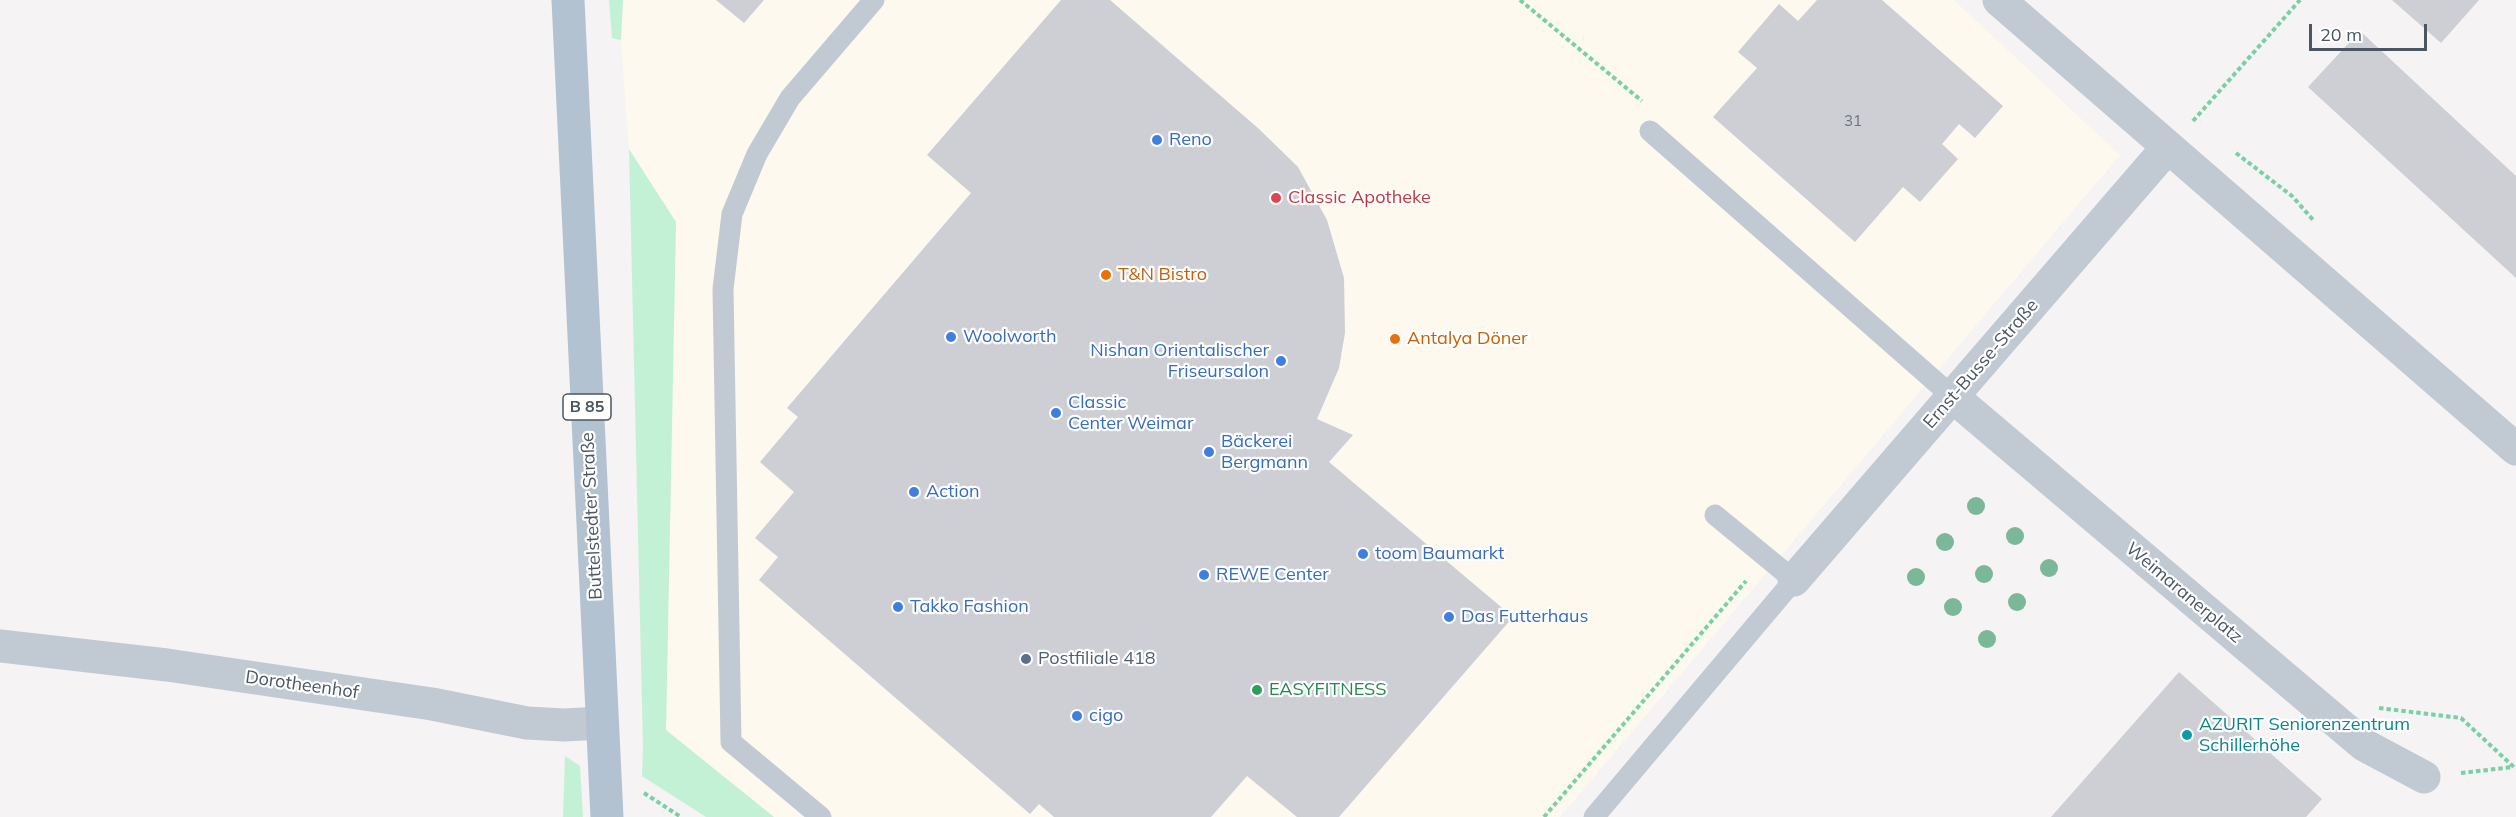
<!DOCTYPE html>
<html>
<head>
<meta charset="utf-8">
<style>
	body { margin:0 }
	#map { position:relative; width:2516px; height:817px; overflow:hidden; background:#f5f3f3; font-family:Mulish,sans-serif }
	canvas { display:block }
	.scale { position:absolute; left:2309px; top:24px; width:118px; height:27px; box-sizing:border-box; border:3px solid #4a5661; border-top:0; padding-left:8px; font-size:18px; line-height:21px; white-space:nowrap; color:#4a5661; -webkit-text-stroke:4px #fff; paint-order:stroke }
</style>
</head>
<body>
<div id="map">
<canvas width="2516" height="817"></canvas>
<div class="scale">20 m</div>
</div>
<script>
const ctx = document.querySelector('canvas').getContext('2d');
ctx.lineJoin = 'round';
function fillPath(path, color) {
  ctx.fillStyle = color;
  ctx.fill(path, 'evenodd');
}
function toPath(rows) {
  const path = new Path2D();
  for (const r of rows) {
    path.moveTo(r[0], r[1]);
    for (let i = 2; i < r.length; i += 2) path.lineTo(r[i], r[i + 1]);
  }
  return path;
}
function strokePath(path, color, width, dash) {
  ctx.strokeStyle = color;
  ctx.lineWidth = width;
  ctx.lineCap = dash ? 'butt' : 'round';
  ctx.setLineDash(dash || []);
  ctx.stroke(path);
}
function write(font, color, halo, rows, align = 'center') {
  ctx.font = font + ' Mulish,sans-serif';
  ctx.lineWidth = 4.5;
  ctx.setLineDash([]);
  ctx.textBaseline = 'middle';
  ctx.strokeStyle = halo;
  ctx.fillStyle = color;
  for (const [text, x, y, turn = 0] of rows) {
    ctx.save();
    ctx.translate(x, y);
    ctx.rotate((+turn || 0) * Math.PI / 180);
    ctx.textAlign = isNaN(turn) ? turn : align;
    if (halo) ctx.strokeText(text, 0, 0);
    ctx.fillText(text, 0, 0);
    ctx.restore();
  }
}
fillPath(toPath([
	[623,0,1954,0,2120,155,1560,817,774,817,666,730,676,222,629,149,620,31]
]), '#fdf9ef');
fillPath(toPath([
	[609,0,623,0,621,40,612,38],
	[629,149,676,222,666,730,774,817,706,817,642,776,643,748],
	[565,756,580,766,583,817,563,817]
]), '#c3f1d5');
fillPath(toPath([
	[716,0,764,0,744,23],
	[1061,0,1110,0,1259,129,1298,167,1327,220,1344,278,1345,333,1339,368,1317,419,1353,435,1329,462,1513,617,1339,817,1297,817,1247,776,1211,817,1054,817,1039,804,1030,814,759,580,778,557,755,538,794,492,760,462,798,417,787,408,971,193,927,155],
	[1817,0,1882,0,2003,106,1975,138,1959,124,1942,144,1958,159,1920,202,1903,187,1855,242,1713,117,1757,68,1738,52,1779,4,1798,21],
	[2392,0,2479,0,2441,43],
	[2360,31,2516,176,2516,278,2308,87],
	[2179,672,2322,799,2306,817,2051,817]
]), '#cdcfd5');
strokePath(toPath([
	[1520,0,1642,101],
	[2193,121,2300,0],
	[2236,153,2292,196,2314,221],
	[2379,708,2461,718,2516,769],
	[2461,773,2513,767],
	[644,793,681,817],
	[1544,817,1746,581]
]), '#7ad0a6', 4, [4.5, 3]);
strokePath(toPath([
	[1650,131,1953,397],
	[821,817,731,742,723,289,732,214,757,154,790,98,874,0],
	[1594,817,1794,580,1715,515]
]), '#c1cad2', 21);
strokePath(toPath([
	[1999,0,2516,449],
	[1953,397,2364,745,2424,777],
	[1794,580,2167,148],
	[0,646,167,665,432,704,527,723,564,725,602,723]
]), '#c1cad2', 33);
strokePath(toPath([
	[568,0,607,817]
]), '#b3c2d1', 33);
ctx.fillStyle = '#7bb799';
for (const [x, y] of [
	[1976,506],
	[2015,536],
	[1945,542],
	[2049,568],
	[1984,574],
	[1916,577],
	[2017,602],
	[1953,607],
	[1987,639]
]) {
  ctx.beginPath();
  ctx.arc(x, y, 9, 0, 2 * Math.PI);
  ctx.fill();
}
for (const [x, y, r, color] of [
	[1157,140,6,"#3f7fe0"],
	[1276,198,6,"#e0444e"],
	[1106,275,6,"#e8710a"],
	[951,337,6,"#3f7fe0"],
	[1395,339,6,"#e8710a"],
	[1281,361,6,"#3f7fe0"],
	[1056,413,6,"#3f7fe0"],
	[1209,452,6,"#3f7fe0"],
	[914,492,6,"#3f7fe0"],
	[1363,554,6,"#3f7fe0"],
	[1204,575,6,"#3f7fe0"],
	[898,607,6,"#3f7fe0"],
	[1449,617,6,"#3f7fe0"],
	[1026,659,6,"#5c6f8a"],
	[1257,690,6,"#2e9e5b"],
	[1077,716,6,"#3f7fe0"],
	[2187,735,6,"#0f9aa8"]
]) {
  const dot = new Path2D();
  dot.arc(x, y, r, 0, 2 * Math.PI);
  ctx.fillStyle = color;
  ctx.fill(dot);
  strokePath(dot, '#fff', 2);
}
write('15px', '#6b747e', null, [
	["31",1853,121]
]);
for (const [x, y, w] of [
	[587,407,48]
]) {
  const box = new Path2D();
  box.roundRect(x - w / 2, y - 13, w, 26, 4.5);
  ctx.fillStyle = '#fff';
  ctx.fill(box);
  strokePath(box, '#4a5661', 1.5);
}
write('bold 16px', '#4a5661', null, [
	["B 85",587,407]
]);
write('18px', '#366cbe', '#fff', [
	["Reno",1169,140],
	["Woolworth",963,337],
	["Nishan Orientalischer",1269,351,"right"],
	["Friseursalon",1269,372,"right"],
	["Classic",1068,403],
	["Center Weimar",1068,424],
	["Bäckerei",1221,442],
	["Bergmann",1221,463],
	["Action",926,492],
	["toom Baumarkt",1375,554],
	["REWE Center",1216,575],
	["Takko Fashion",910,607],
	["Das Futterhaus",1461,617],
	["cigo",1089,716]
], 'left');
write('18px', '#be3a42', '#fff', [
	["Classic Apotheke",1288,198]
], 'left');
write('18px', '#c56008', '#fff', [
	["T&N Bistro",1118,275],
	["Antalya Döner",1407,339]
], 'left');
write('18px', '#4a5661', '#fff', [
	["Ernst-Busse-Straße",1981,364,-49],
	["Buttelstedter Straße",592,516,-93],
	["Weimaranerplatz",2184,593,40],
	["Dorotheenhof",302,685,8]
]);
write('18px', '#4e5e75', '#fff', [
	["Postfiliale 418",1038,659]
], 'left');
write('18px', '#27864d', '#fff', [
	["EASYFITNESS",1269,690]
], 'left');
write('18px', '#0d838f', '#fff', [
	["AZURIT Seniorenzentrum",2199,725],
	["Schillerhöhe",2199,746]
], 'left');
</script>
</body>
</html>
